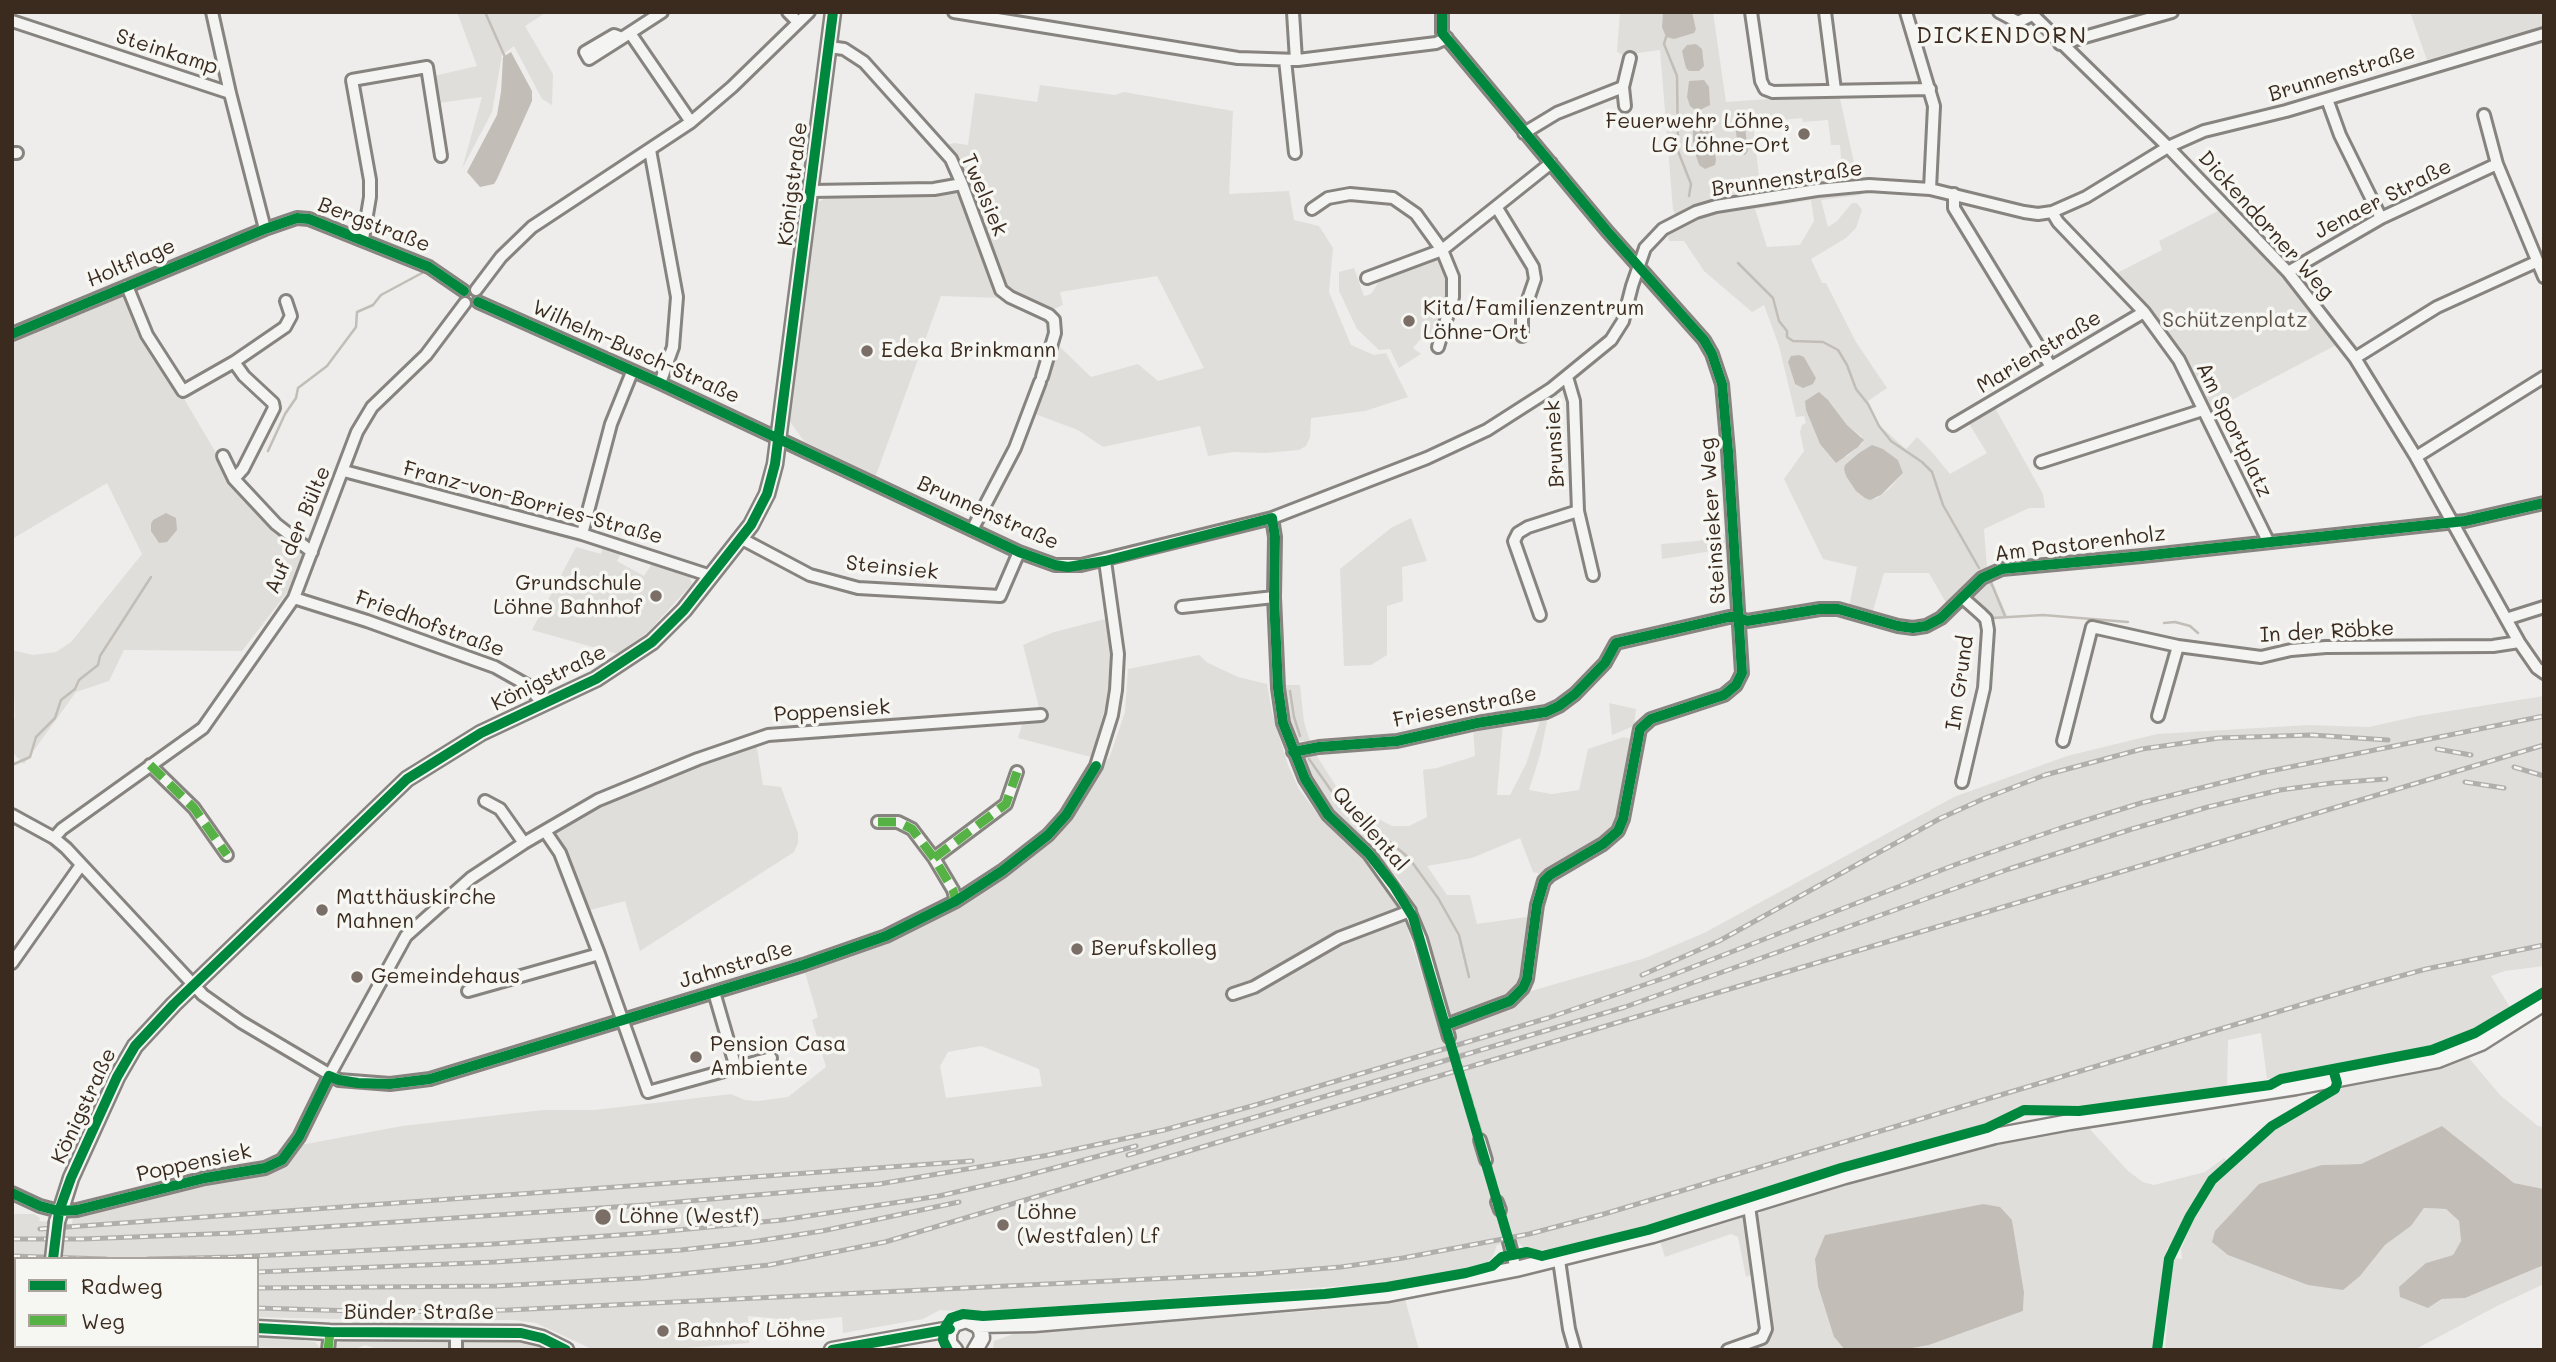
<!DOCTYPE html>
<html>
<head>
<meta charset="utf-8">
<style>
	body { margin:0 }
	#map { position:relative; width:2556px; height:1362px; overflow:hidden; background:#eeedeb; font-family:Mali,sans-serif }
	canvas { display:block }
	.frame { position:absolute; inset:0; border:14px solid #3b2a1e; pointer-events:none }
	.legend { position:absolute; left:14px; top:1257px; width:245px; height:91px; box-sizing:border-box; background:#f6f6f2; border:2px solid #aba49d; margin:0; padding:9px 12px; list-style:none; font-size:21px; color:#3b2a1e }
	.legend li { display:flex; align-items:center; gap:14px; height:35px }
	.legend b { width:35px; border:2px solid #aba49d }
</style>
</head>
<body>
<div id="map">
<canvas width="2556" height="1362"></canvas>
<div class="frame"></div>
<ul class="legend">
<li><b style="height:9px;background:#00873e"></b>Radweg</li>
<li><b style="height:9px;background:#57b245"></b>Weg</li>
</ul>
</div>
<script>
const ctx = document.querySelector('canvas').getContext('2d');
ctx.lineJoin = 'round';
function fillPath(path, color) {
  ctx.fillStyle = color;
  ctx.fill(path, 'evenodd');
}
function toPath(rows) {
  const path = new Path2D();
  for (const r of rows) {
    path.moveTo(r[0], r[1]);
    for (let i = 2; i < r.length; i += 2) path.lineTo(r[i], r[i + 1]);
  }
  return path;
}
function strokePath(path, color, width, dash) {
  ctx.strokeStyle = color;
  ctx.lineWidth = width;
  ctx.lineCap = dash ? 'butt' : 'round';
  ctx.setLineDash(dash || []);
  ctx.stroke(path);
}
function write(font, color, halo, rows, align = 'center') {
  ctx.font = font + ' Mali,sans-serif';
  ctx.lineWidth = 7;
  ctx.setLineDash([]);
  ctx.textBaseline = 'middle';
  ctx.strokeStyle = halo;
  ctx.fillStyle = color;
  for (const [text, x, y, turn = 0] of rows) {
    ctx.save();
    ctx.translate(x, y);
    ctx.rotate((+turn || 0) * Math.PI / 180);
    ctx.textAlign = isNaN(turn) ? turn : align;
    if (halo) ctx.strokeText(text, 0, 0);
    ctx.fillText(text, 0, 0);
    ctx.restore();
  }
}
fillPath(toPath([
	[457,12,547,12,525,26,553,74,552,105,542,99,514,46,502,55,492,112,462,169,482,97,439,103,434,76,477,66],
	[1620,12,1663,12,1662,27,1696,29,1692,12,1713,12,1726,102,1839,94,1861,195,1821,200,1828,227,1837,221,1852,203,1857,203,1862,210,1856,228,1846,238,1811,259,1822,283,1826,283,1856,342,1887,388,1868,401,1880,426,1906,449,1917,437,1931,451,1950,474,1987,453,1968,422,1994,406,2043,494,2045,508,2029,508,1984,529,1987,568,1949,608,1929,573,1884,573,1872,614,1849,607,1857,567,1823,559,1784,479,1804,451,1800,432,1802,425,1806,423,1804,416,1796,417,1779,346,1764,305,1752,312,1704,271,1684,241,1669,241,1667,232,1681,225,1673,210,1660,50,1623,55,1617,52],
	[1802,118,1803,122,1828,120,1831,145,1840,145,1842,169,1759,177,1753,123],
	[1694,126,1710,127,1716,157,1699,165,1693,147],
	[1811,200,1814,221,1800,245,1767,247,1755,209],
	[1804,357,1816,378,1795,384,1788,362],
	[1828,400,1847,425,1862,437,1863,443,1846,457],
	[1883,449,1898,460,1903,473,1889,489,1876,499,1845,465],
	[2410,12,2544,12,2544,26,2427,60],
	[1040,85,1115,95,1124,92,1233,111,1229,194,1289,191,1294,220,1319,226,1333,248,1329,292,1351,345,1374,355,1386,353,1408,397,1365,411,1311,418,1310,437,1306,446,1299,450,1265,453,1233,452,1208,456,1200,426,1103,447,1078,430,1035,414,1058,345,1091,377,1138,364,1158,381,1204,368,1157,276,1060,292,1063,305,1054,309,1016,295,1008,288,963,173,944,146,954,143,968,145,975,93,1037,102],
	[884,193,956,194,965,200,1000,298,941,296,875,478,804,441,788,419,818,202,833,194],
	[2220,210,2283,277,2336,345,2207,413,2147,309,2115,274,2162,250,2159,241],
	[1439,259,1443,261,1448,277,1446,302,1435,334,1426,333,1413,348,1421,354,1399,368,1390,349,1379,350,1357,329,1339,291,1339,272,1354,268,1364,296,1371,294,1380,280],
	[126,293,174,382,231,478,308,550,289,590,242,651,124,650,109,681,76,692,24,764,12,752,12,723,15,717,12,650,33,655,56,652,71,642,142,554,107,483,12,539,12,339],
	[1411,518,1427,561,1402,567,1403,601,1387,606,1387,655,1371,665,1344,666,1340,569,1391,528],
	[1730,534,1731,548,1662,559,1661,544,1697,541],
	[576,547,601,554,603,547,622,552,617,561,644,576,653,562,689,574,692,584,647,633,618,654,532,630],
	[1991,578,2008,618,1989,619,1971,597,1976,588],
	[1105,619,1111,656,1110,690,1091,757,1018,738,1023,721,1039,720,1040,711,1023,645,1054,632],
	[1199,655,1208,663,1238,677,1267,684,1272,713,1288,765,1299,789,1317,813,1344,842,1373,865,1401,908,1442,1038,1454,1035,1455,1024,1515,1002,1528,992,1645,958,1704,933,1954,797,2067,756,2157,734,2308,725,2369,727,2418,716,2544,696,2544,966,2505,971,2491,976,2511,1009,2479,1028,2432,1048,2267,1079,2261,1033,2228,1040,2227,1089,2078,1109,2023,1107,1986,1126,1884,1151,1652,1225,1551,1249,1531,1251,1523,1247,1516,1240,1497,1245,1493,1256,1485,1265,1470,1270,1400,1282,974,1312,940,1310,923,1319,843,1333,842,1317,800,1321,748,1316,749,1343,659,1350,594,1350,536,1323,514,1320,382,1320,257,1317,257,1259,16,1259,16,1317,12,1316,12,1214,34,1214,40,1218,39,1221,72,1224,73,1216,201,1184,291,1157,301,1145,402,1126,543,1110,595,1110,731,1094,745,1100,758,1101,788,1097,826,1067,812,1020,818,1017,804,969,889,938,1004,874,1086,790,1110,756,1125,712,1128,669],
	[981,1046,1039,1069,1042,1086,946,1098,940,1066,948,1052],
	[1282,685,1300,685,1304,722,1310,741,1300,741,1291,736],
	[1609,703,1636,709,1634,726,1612,735],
	[1548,717,1540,755,1529,790,1552,794,1579,790,1588,749,1624,737,1631,739,1633,744,1616,823,1610,832,1541,874,1533,872,1520,838,1472,858,1427,866,1447,895,1470,895,1477,924,1533,916,1524,976,1520,987,1510,996,1448,1019,1413,904,1401,882,1369,844,1333,812,1307,774,1303,765,1303,758,1313,750,1336,786,1356,807,1392,826,1409,826,1427,817,1423,770,1437,768,1475,756,1473,727,1503,723,1497,795,1510,795,1526,764,1541,718],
	[756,742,763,785,781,787,798,833,798,843,794,852,640,951,625,901,586,911,550,828,599,803],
	[2468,1057,2501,1096,2538,1126,2544,1127,2544,1189,2514,1183,2442,1126,2361,1164,2322,1165,2360,1276,2385,1245,2411,1226,2424,1208,2446,1209,2459,1221,2461,1241,2453,1255,2426,1263,2428,1308,2443,1299,2465,1298,2544,1265,2544,1284,2497,1306,2414,1350,2165,1350,2171,1271,2175,1258,2182,1259,2181,1249,2195,1216,2213,1183,2230,1166,2274,1129,2339,1091,2343,1085,2440,1066],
	[2087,1126,2128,1171,2143,1182,2154,1185,2205,1172,2224,1158,2228,1161,2209,1179,2194,1202,2171,1249,2167,1248,2153,1350,1901,1350,1929,1345,2023,1311,2024,1292,2012,1220,1983,1204,1825,1236,1834,1337,1845,1350,1733,1350,1764,1339,1761,1271,1746,1277,1738,1237,1731,1234,1665,1257,1660,1241,1739,1214,1758,1229,1758,1215,1763,1210,1917,1162],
	[1405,1299,1419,1350,993,1350,994,1341,1019,1332,1310,1311],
	[257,1333,304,1339,304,1341,315,1342,322,1350,253,1350,253,1346,257,1346],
	[346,1339,523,1340,533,1341,554,1350,380,1350,365,1345,353,1350,334,1350,338,1343]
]), '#e0deda');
fillPath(toPath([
	[1663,12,1692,12,1696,29,1694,33,1674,39,1666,37,1662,27],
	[1696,44,1702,49,1704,66,1699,71,1689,71,1686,68,1682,51,1687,45],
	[511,52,532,91,532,101,497,179,494,184,480,187,467,172,497,115,501,92,503,57],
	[1704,80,1709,87,1710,105,1700,110,1694,109,1690,106,1687,97,1689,81],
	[1739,117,1744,120,1748,151,1745,155,1738,152,1735,121],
	[1697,123,1710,127,1712,131,1716,160,1715,165,1705,169,1699,165,1693,147,1693,131],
	[1799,355,1804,357,1816,378,1813,384,1803,388,1795,384,1788,362,1791,356],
	[1819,392,1828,400,1847,425,1864,440,1858,447,1836,463,1820,444,1806,410,1805,401],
	[1872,445,1883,449,1898,460,1903,473,1881,495,1870,500,1865,498,1856,491,1846,476,1844,469,1845,465,1859,453],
	[166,513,176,518,177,530,167,542,159,543,151,531,151,524,153,520],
	[2442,1126,2514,1183,2544,1189,2544,1265,2465,1298,2442,1299,2428,1308,2400,1297,2399,1287,2426,1263,2453,1255,2461,1241,2459,1221,2446,1209,2424,1208,2411,1226,2385,1245,2360,1276,2343,1290,2308,1285,2228,1255,2212,1242,2215,1231,2259,1184,2322,1165,2361,1164],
	[1983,1204,2000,1207,2012,1220,2024,1292,2023,1311,1929,1345,1901,1350,1845,1350,1834,1337,1818,1286,1815,1259,1825,1235]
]), '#c2bdb7');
strokePath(toPath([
	[485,12,505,57],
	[1666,37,1664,44,1677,76,1678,151,1691,184,1689,196],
	[1738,263,1773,298,1779,321,1787,331,1787,337,1793,341,1823,342,1838,350,1847,365,1856,389,1868,404,1879,426,1891,441,1922,462,1932,472,1943,505,1979,568],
	[268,451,285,414,296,398,298,388,327,366,356,327,357,312,373,305,381,295,422,273],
	[1990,580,2005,616],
	[1992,618,2043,615,2128,622],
	[2164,623,2175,622,2190,626,2198,633],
	[1290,691,1294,717,1300,736],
	[1309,759,1335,796,1409,858,1438,898,1459,935,1469,977],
	[12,765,30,757,36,737,55,718,61,700,75,689,79,680,98,665,100,656,151,577]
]), '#c2bdb7', 2.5);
strokePath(toPath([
	[1449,1037,1480,1140],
	[1486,1160,1497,1202],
	[1500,1210,1509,1242]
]), '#cac6c2', 10, [10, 5]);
const minor = toPath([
	[212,12,230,93,265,229],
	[788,12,798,22],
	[954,12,1238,58,1298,60,1436,43,1447,38],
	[1293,12,1296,60],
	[1442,12,1442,33,1453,46,1607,231,1704,340,1712,354,1722,384,1728,451,1742,673,1736,685,1724,695,1651,719,1640,729,1623,819,1618,831,1603,844,1550,875,1544,881,1537,905,1527,979,1523,988,1510,1001,1446,1025],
	[1751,12,1761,81,1765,89,1773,92,1930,89],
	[1825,12,1835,90],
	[1906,12,1934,106,1930,189],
	[1999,12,2018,22,2032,15],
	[2030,12,2168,147,2288,272,2355,358,2416,457,2519,642,2537,668,2544,673],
	[12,21,230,93],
	[630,33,691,122],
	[622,38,614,35,585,52,589,59,622,38,662,12],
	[2060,44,2172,12],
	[829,47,844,49,864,62,951,159,962,184,1001,290,1010,297,1049,315,1054,320,1055,333,1042,377],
	[1285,60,1295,153],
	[1623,87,1625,106],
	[2327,99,2340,135,2381,218],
	[2484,115,2497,164,2544,277],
	[1524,133,1557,113,1623,87,1630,58],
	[650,150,677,297,673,347,660,383],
	[12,153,17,153],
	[811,191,934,189,962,184],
	[1954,194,1954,208,2051,367],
	[1497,208,1533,267,1535,279,1522,317,1522,336],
	[1312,209,1328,198,1350,194,1393,198,1416,214,1442,250,1453,277,1453,297,1438,347],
	[2052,212,2058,222,2144,312,2179,360,2268,541],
	[363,239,370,197,370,180,352,80,427,67,441,156],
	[2288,272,2381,218,2497,164],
	[1367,278,1442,250,1551,163],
	[127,286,147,335,183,391,234,362,285,327,291,316,286,301],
	[476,290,501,257,532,227,691,122,732,87,809,12],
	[478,302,660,383,1019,552,1055,565,1081,565,1272,518,1427,458,1487,430,1551,389,1611,340,1623,321,1632,286,1645,248,1663,229,1696,212,1716,206,1817,190,1869,185,1930,189,2024,212,2038,214,2052,212,2086,197,2168,147,2204,131,2286,111,2544,34],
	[12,334,265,229,297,218,309,219,429,267,464,291],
	[2355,358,2437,307,2536,262],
	[234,362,244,376,273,403,274,408,243,469,234,479],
	[1567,377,1574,401,1578,511,1593,575],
	[1953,425,2144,312],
	[223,456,234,479,276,524,312,552],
	[2416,457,2544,377],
	[2041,462,2203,410],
	[344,471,582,534,711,576],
	[1272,518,1275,537,1274,597,1278,688,1283,723,1305,779,1328,815,1369,854,1409,910,1421,939,1449,1037],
	[972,530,1015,448,1040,382],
	[582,534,611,424,632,372],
	[742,539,810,575,858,588,1000,596,1019,552],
	[294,598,367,621,495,667,527,685,543,704],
	[1182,607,1274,597],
	[1540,615,1514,541,1518,533,1528,527,1578,511],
	[2506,619,2544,607],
	[2158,716,2178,646],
	[2063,741,2092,627,2178,646,2261,657,2291,650,2326,647,2493,646,2519,642],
	[1293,752,1319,747,1397,741,1477,723,1546,712,1559,706,1575,694,1605,663,1616,643,1729,617,1738,617,1747,621,1820,609,1838,609,1898,626,1913,628,1926,626,1941,618,1982,578,2002,569,2142,556,2465,521,2544,503],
	[150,765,194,808,227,855],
	[1962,782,1984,688,1988,630,1986,619,1981,614,1963,598],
	[485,801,500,809,524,843],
	[12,815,54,838,66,848,203,995,241,1022,339,1080,390,1084,430,1079,803,965,886,936,956,901,1002,871,1048,835,1066,815,1096,766,1112,715,1116,690,1118,654,1105,561],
	[878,822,898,822,912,829,934,858,953,890,956,901],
	[545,831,560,853,599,954,648,1092,771,1058],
	[54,838,62,829,203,728,294,598,357,432,372,407,426,355,465,303],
	[934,858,1006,804,1017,772],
	[12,963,81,865],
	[468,991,599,954],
	[714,992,736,1068],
	[1233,994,1254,987,1339,938,1410,911],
	[1480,1140,1486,1160],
	[12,1193,40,1206,59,1211,77,1210,205,1178,265,1168,282,1160,299,1137,329,1076,406,936,471,878,524,843,598,800,698,759,768,735,1041,715],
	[1497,1202,1500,1210],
	[1509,1242,1516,1269],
	[1559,1260,1569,1329,1575,1350],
	[456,1333,456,1350],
	[131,1350,132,1346],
	[328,1350,330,1332],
	[1728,1350,1762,1338,1766,1329,1749,1206]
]);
const major = toPath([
	[57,1222,71,1178,117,1077,135,1046,174,1004,407,779,481,733,596,679,652,642,684,610,751,525,767,494,775,464,833,12],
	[977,1325,1034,1324,1388,1294,1516,1269,1653,1235,1845,1176,1995,1136,2070,1122,2296,1087,2438,1060,2481,1043,2544,1003],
	[257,1328,330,1332,521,1333,542,1338,566,1350],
	[12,1332,16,1332],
	[832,1350,950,1329],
	[955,1350,949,1343,949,1333,954,1324,966,1320,977,1325,981,1330,982,1338,975,1350]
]);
strokePath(minor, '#87837f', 16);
strokePath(major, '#87837f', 19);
strokePath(minor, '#f4f4f2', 10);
strokePath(major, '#f4f4f2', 14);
const rail = toPath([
	[2437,749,2471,755],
	[2514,767,2544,776],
	[2465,782,2504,788],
	[1642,975,1719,941,1941,818,1983,799,2045,775,2142,749,2219,738,2312,735,2388,740],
	[1128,1155,1625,1007,2009,869,2132,829,2208,807,2280,790,2332,783,2386,779],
	[40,1229,972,1161],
	[12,1239,83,1239,234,1233,644,1205,879,1184,1049,1155,1164,1130,1252,1106,1548,1018,1667,977,1957,864,2061,828,2141,803,2260,773,2544,716],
	[12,1256,106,1259],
	[148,1259,234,1257,493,1244,647,1233,782,1220,939,1196,1013,1179,1136,1146],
	[12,1270,16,1270],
	[257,1272,495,1262,681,1250,751,1242,822,1231,959,1202],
	[12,1282,16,1282],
	[257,1288,496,1286,642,1278,769,1265,885,1242,2544,745],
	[12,1294,16,1294],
	[257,1308,388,1312,508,1310,1255,1274,1341,1267,1403,1258,1529,1234,1604,1214,2357,988,2426,969,2544,945]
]);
strokePath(rail, '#b1afad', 5);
strokePath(rail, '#f6f6f2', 2.5, [8]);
const majorBridge = toPath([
	[53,1259,57,1222]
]);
strokePath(majorBridge, '#87837f', 19, []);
strokePath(majorBridge, '#f4f4f2', 14);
strokePath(toPath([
	[150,765,194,808,227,855],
	[878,822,898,822,912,829,934,858,953,890,956,901],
	[934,858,1006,804,1017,772],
	[328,1350,330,1332]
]), '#57b245', 9, [18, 9]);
strokePath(toPath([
	[1442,12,1442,33,1453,46,1607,231,1704,340,1712,354,1722,384,1728,451,1742,673,1736,685,1724,695,1651,719,1640,729,1623,819,1618,831,1603,844,1550,875,1544,881,1537,905,1527,979,1523,988,1510,1001,1446,1025],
	[478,302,660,383,1019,552,1055,565,1068,567,1105,561,1272,518,1275,537,1274,597,1278,688,1283,723,1305,779,1328,815,1369,854,1394,886,1413,917,1513,1255],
	[12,334,265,229,297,218,309,219,429,267,464,291],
	[1293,752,1319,747,1397,741,1477,723,1546,712,1559,706,1575,694,1605,663,1616,643,1729,617,1738,617,1747,621,1820,609,1838,609,1898,626,1913,628,1926,626,1941,618,1982,578,2002,569,2142,556,2465,521,2544,503],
	[12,1193,40,1206,59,1211,77,1210,205,1178,265,1168,282,1160,299,1137,329,1076,339,1080,358,1083,390,1084,430,1079,803,965,886,936,956,901,1002,871,1048,835,1066,815,1096,766],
	[53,1259,59,1211,71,1178,117,1077,135,1046,174,1004,407,779,481,733,596,679,652,642,684,610,751,525,767,494,775,464,833,12],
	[257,1328,330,1332,521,1333,542,1338,566,1350],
	[832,1350,950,1329],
	[948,1350,943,1340,944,1329,951,1318,963,1314,983,1316,1325,1294,1387,1287,1466,1273,1492,1266,1502,1257,1527,1252,1542,1256,1648,1230,1841,1168,1987,1128,2024,1110,2079,1111,2270,1085,2281,1079,2432,1050,2475,1033,2544,992],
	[2157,1350,2169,1259,2190,1216,2212,1180,2272,1126,2335,1089,2337,1083,2333,1069]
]), '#00873e', 10);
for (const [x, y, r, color] of [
	[1804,134,7,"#7a6e66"],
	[1409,321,7,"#7a6e66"],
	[867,351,7,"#7a6e66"],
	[656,596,7,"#7a6e66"],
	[322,910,7,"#7a6e66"],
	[1077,949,7,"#7a6e66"],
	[357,977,7,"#7a6e66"],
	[696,1057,7,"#7a6e66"],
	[603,1217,9,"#7a6e66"],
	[1003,1225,7,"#7a6e66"],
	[663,1331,7,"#7a6e66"]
]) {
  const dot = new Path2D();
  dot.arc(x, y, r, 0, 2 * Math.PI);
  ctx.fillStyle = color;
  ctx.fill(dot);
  strokePath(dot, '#f6f6f2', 2.5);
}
write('21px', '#3b2a1e', '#f6f6f2', [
	["Steinkamp",167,52,18],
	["Brunnenstraße",2342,73,-17],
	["Brunnenstraße",1787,179,-8],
	["Königstraße",793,184,-83],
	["Twelsiek",984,195,67],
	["Jenaer Straße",2383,199,-27],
	["Bergstraße",374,225,21],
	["Dickendorner Weg",2266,225,48],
	["Holtflage",131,263,-23],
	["Wilhelm-Busch-Straße",636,352,24],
	["Marienstraße",2039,352,-31],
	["Am Sportplatz",2234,430,64],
	["Brunsiek",1555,444,-93],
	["Franz-von-Borries-Straße",533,503,15],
	["Brunnenstraße",988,513,24],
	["Steinsieker Weg",1713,521,-94],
	["Auf der Bülte",298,530,-67],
	["Am Pastorenholz",2080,544,-7],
	["Steinsiek",892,568,6],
	["Friedhofstraße",430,624,20],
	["In der Röbke",2327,632,-3],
	["Königstraße",549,678,-26],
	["Im Grund",1960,683,-82],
	["Friesenstraße",1465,707,-11],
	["Poppensiek",832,711,-4],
	["Quellental",1370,829,49],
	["Jahnstraße",736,965,-17],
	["Königstraße",84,1106,-65],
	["Poppensiek",194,1163,-12],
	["Bünder Straße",419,1313]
]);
write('21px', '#3b2a1e', '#f6f6f2', [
	["Feuerwehr Löhne,",1790,122,"right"],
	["LG Löhne-Ort",1790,146,"right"],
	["Kita/Familienzentrum",1423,309],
	["Löhne-Ort",1423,333],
	["Edeka Brinkmann",881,351],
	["Grundschule",642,584,"right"],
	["Löhne Bahnhof",642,608,"right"],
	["Matthäuskirche",336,898],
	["Mahnen",336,922],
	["Berufskolleg",1091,949],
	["Gemeindehaus",371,977],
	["Pension Casa",710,1045],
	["Ambiente",710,1069],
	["Löhne",1017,1213],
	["(Westfalen) Lf",1017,1237],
	["Löhne (Westf)",619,1217],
	["Bahnhof Löhne",677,1331]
], 'left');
write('21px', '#61544a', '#f6f6f2', [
	["Schützenplatz",2235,321]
]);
ctx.letterSpacing = '2px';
write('23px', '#3b2a1e', '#f6f6f2', [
	["DICKENDORN",2002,36]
]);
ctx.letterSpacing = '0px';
</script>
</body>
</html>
